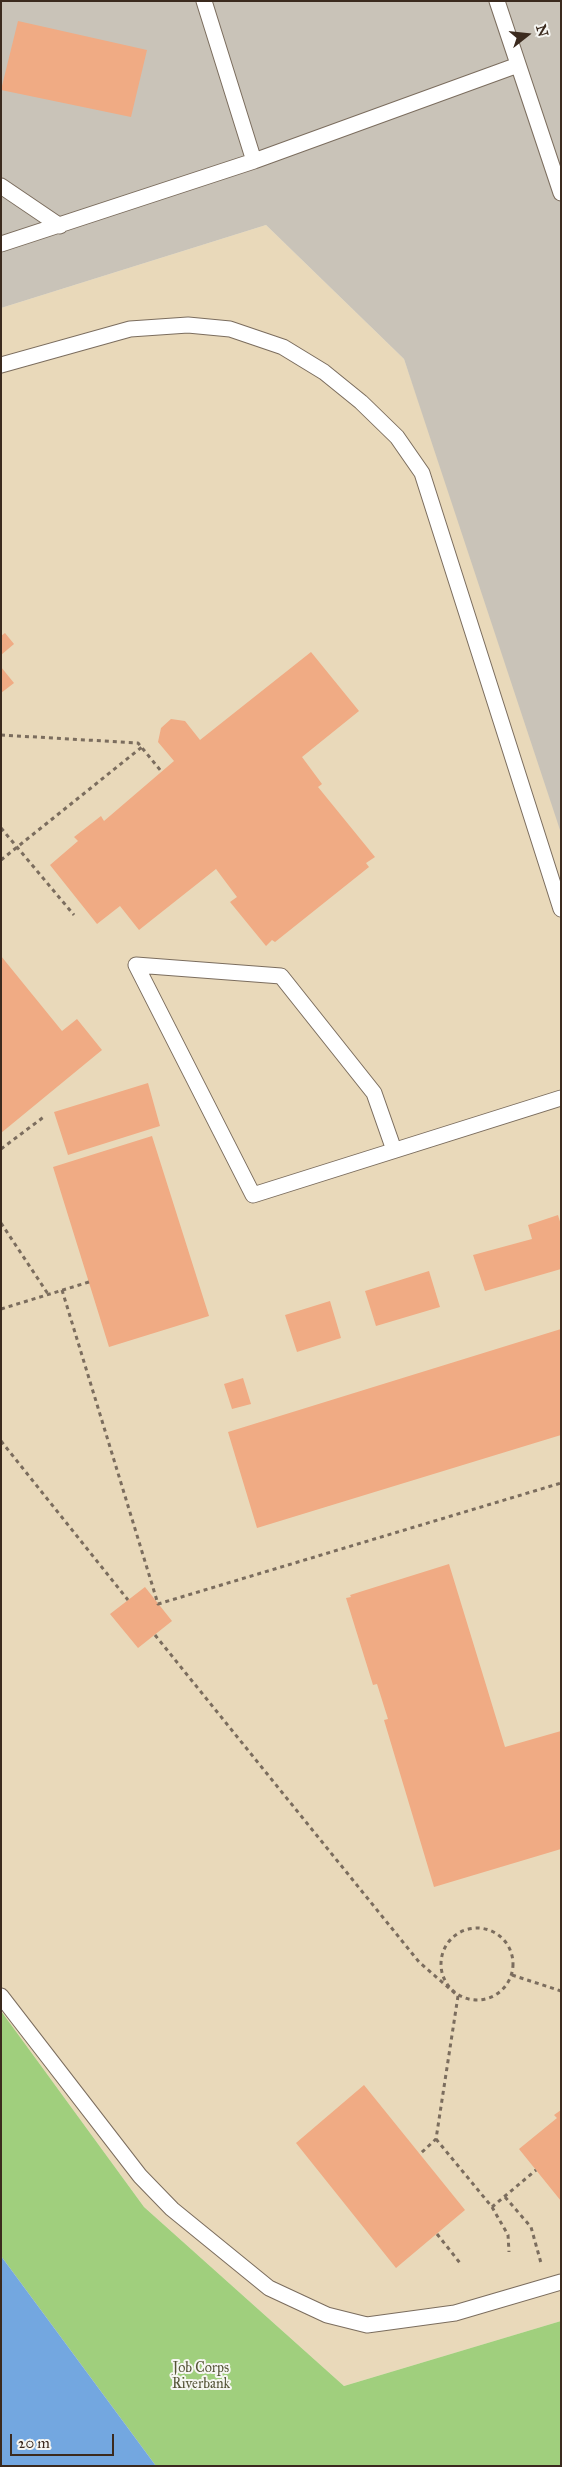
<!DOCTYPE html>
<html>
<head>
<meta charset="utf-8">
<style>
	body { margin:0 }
	#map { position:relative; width:562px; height:2467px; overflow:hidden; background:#f1ead6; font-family:"IM FELL Great Primer",serif }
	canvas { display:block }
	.frame { position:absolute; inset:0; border:2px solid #3b2a1e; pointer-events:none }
	.north { position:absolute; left:502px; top:10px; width:50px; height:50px; -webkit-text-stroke:4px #f6f6f2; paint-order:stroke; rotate:74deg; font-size:14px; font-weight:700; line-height:20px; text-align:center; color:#3b2a1e }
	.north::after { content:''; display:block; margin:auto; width:18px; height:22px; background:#3b2a1e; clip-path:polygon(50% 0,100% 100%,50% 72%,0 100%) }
	.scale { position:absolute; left:10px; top:2434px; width:104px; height:22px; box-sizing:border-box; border:2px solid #3b2a1e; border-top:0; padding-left:6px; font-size:15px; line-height:18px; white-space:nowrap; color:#3b2a1e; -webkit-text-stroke:4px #f6f6f2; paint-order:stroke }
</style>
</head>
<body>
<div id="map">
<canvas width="562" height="2467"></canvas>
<div class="frame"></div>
<div class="north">N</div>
<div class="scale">20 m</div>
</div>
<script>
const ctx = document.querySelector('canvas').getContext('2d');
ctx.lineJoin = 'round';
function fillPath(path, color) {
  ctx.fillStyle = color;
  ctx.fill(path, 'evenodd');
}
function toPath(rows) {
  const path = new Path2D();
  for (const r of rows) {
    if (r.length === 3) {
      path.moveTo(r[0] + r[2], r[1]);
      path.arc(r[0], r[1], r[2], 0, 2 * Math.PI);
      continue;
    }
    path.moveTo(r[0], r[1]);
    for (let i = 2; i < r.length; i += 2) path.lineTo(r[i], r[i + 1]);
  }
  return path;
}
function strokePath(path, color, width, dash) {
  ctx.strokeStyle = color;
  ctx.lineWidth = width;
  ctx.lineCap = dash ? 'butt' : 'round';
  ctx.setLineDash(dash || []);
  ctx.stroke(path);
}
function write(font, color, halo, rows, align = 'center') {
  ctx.font = font + ' "IM FELL Great Primer",serif';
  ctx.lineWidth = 4;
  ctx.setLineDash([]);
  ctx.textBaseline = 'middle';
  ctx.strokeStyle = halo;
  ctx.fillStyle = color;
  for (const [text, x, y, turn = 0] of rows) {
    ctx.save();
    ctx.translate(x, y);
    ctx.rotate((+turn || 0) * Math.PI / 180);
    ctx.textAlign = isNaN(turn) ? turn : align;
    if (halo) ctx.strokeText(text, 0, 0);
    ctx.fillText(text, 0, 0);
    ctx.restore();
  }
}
fillPath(toPath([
	[266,225,404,359,561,811,561,2321,344,2386,144,2207,1,2011,1,308]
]), '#e9d9ba');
fillPath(toPath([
	[1,1,561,1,561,833,404,359,266,225,1,308]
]), '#c9c3b8');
fillPath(toPath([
	[1,2011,144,2207,344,2386,561,2321,561,2466,156,2466,1,2256]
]), '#a0cf7d');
fillPath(toPath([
	[1,2256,156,2466,1,2466]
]), '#73a7e0');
fillPath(toPath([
	[18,21,147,50,131,117,1,90],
	[5,633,14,644,1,655,1,636],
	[311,652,359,711,302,757,322,784,318,787,375,857,366,863,369,867,275,942,272,940,266,946,230,902,237,897,216,869,139,930,120,906,97,924,50,865,78,841,74,837,101,816,104,821,174,761,158,742,161,728,171,719,185,721,200,740],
	[1,667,14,683,1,693],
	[1,956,62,1031,77,1019,102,1050,1,1133],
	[148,1083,160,1126,68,1155,54,1112],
	[152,1136,209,1316,109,1347,53,1167],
	[558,1215,561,1225,561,1269,485,1291,473,1255,532,1239,528,1225],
	[429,1271,440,1307,376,1326,365,1291],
	[330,1301,341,1338,297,1352,285,1315],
	[561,1329,561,1435,257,1528,228,1432],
	[243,1378,251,1404,232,1409,224,1384],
	[449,1564,505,1747,561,1731,561,1849,434,1887,384,1720,388,1719,377,1684,373,1685,346,1598,351,1597,350,1595],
	[145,1587,172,1621,138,1648,110,1614],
	[364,2085,465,2210,396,2268,296,2143],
	[561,2110,561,2201,519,2149,557,2118,554,2115]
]), '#f0ab84');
const service = toPath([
	[204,1,254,161],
	[497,1,561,193],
	[1,186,60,226],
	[1,244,254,161,518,65],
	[1,365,130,329,188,325,230,329,283,347,324,372,361,402,397,437,422,473,561,909],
	[394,1150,374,1093,281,976,136,965,253,1195,561,1098],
	[1,1996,140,2176,172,2209,269,2288,327,2315,367,2325,455,2313,561,2282]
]);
strokePath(service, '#7b6d5e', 17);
strokePath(toPath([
	[1,735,138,743,161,771],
	[1,828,74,915],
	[1,860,142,747],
	[1,1149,45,1116],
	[1,1223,48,1294],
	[62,1290,158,1604,561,1483],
	[1,1309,89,1282],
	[1,1441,128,1600],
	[155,1635,419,1962,458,1996,436,2139,420,2154],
	[477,1964,36],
	[512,1975,561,1991],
	[436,2139,492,2207,536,2170],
	[505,2197,531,2227,541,2263],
	[492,2207,508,2235,509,2252],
	[437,2234,460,2263]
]), '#7b6d5e', 3, [4, 4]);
strokePath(service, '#fff', 15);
write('14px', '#545336', '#f6f6f2', [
	["Job Corps",201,2369],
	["Riverbank",201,2385]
]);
</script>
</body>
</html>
